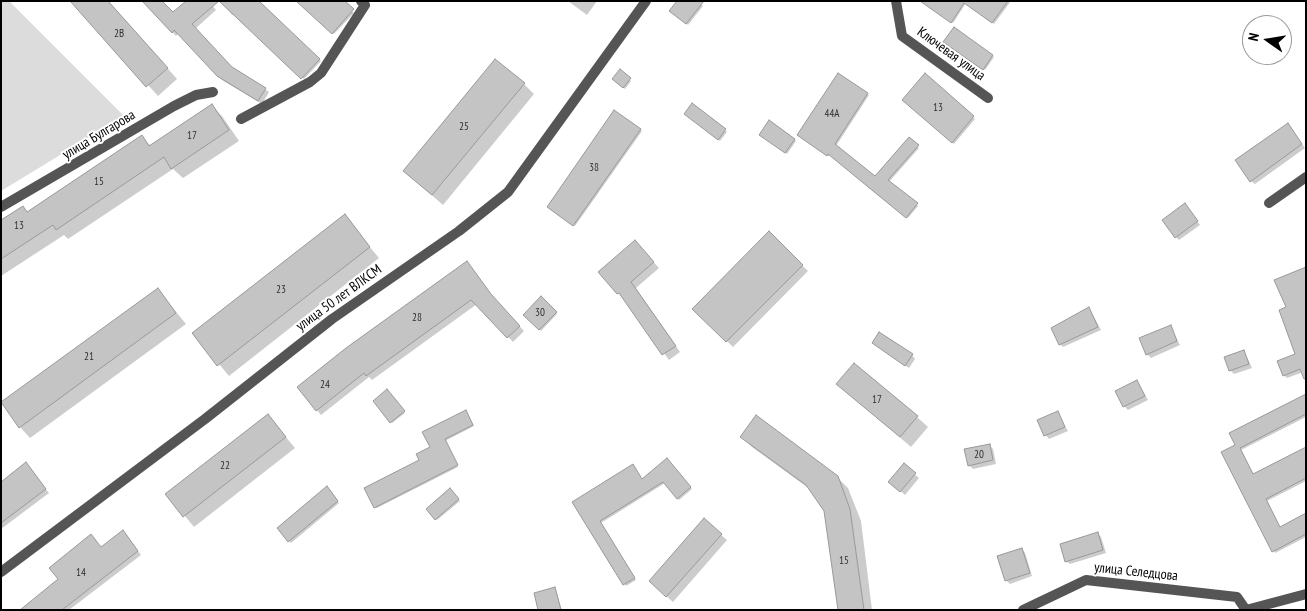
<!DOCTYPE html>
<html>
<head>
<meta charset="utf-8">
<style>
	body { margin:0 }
	#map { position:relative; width:1307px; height:611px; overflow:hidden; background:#fff; font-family:"PT Sans Narrow",sans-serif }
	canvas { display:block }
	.frame { position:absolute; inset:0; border:2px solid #000; pointer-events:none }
	.north { position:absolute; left:1242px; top:15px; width:50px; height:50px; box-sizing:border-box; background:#fff; border:1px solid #999; border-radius:50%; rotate:283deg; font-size:14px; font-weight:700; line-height:20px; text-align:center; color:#000 }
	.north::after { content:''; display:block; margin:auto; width:18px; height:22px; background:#000; clip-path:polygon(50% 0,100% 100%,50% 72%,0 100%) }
</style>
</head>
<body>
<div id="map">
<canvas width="1307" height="611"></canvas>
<div class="frame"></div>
<div class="north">N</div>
</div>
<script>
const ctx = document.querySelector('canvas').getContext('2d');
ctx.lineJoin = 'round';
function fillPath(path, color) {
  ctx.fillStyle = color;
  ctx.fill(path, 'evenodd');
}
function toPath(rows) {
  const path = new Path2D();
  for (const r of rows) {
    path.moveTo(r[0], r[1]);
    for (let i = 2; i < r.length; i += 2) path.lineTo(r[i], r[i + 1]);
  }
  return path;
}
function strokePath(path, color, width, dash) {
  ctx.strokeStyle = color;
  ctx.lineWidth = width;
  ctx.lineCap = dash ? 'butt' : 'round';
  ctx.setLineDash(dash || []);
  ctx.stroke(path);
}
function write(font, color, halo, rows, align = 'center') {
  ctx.font = font + ' "PT Sans Narrow",sans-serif';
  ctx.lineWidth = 4;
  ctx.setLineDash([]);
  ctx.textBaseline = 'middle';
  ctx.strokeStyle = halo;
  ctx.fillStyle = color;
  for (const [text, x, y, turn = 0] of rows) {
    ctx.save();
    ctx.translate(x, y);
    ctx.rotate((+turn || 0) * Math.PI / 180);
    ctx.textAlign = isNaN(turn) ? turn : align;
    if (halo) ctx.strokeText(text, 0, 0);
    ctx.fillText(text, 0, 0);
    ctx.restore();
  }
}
fillPath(toPath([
	[1,1,9,1,124,116,1,191]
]), '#dcdcdc');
fillPath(toPath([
	[72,1,108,1,177,79,158,96],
	[144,1,173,14,209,1,216,10,195,29,232,68,269,92,262,104,222,80,179,33,176,36],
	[222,1,257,1,321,61,304,79,234,14,232,15],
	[298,1,342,1,354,13,334,34],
	[568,1,597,1,587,15],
	[698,1,703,6,688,25,671,11],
	[921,1,1011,1,994,24,966,3,953,23],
	[954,29,994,57,985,70,946,44],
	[620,71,631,81,625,89,613,79],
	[925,75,975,119,954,144,904,100],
	[524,84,534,94,443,205,404,171],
	[867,94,869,95,836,146,875,178,909,139,919,148,889,182,918,206,908,218,830,154,829,156,800,137],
	[211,105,222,116,239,141,183,178,173,169,68,239,64,235,1,276,1,221,23,207,28,213,141,137,151,146],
	[692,105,727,132,720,141,685,114],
	[614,112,642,131,575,226,550,208],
	[1288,124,1305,148,1255,184,1251,181],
	[762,136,795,140,796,141,787,154],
	[1188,208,1200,225,1179,240,1176,237],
	[344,216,379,258,229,376,194,334],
	[769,233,808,271,733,347,694,309],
	[640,247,659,268,636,288,680,352,669,360,624,299,600,273],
	[467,263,496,301,524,331,513,342,477,304,372,380,369,377,321,415,317,410],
	[1306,268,1306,371,1287,378,1284,375,1296,354,1287,308],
	[157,289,186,324,30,438,20,427],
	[541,298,557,314,541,331,525,315],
	[1089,308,1101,330,1063,347,1060,344],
	[1170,326,1180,345,1151,358,1147,354],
	[873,343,912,355,915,359,909,368],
	[1244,351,1252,368,1234,374,1230,370],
	[1137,381,1148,400,1128,410,1124,406],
	[838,384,917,417,928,427,911,447],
	[387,391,405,413,392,423,374,401],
	[1306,395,1306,417,1241,450,1254,475,1306,448,1306,481,1267,501,1280,528,1306,515,1306,537,1275,553,1237,446],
	[1057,412,1068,431,1049,439,1046,435],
	[467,413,474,426,445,441,458,467,377,508,375,507],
	[268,416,295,448,194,527,167,494],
	[742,437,837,477,848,488,861,521,872,610,839,610,825,511,811,490,752,447],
	[989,445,993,449,996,464,973,469,969,465],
	[667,460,692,489,679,500,665,483,601,523,636,580,626,586,574,502,642,481],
	[904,465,919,478,905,495,894,485],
	[29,468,49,493,1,529,1,483],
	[327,488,339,503,291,543,279,528],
	[450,490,460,501,437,520,427,509],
	[1097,533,1101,537,1106,553,1070,564,1066,561],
	[126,535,141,555,69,610,22,610],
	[721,535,727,540,673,602,656,587],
	[1022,549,1025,553,1032,576,1010,584,1006,580],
	[555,588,562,610,540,610]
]), '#0003');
const building = toPath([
	[70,1,108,1,168,68,146,87,70,1],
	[142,1,162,1,173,12,186,1,219,1,192,24,232,67,266,88,258,101,217,76,174,30,172,33,142,1],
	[219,1,259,1,320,59,301,79,219,1],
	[296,1,345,1,354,9,332,34,296,1],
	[677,1,704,1,686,24,669,11,677,1],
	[920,1,1008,1,992,23,964,3,951,23,920,1],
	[954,27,993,55,983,70,943,42,954,27],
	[495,59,525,83,432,195,403,171,495,59],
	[620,69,631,78,623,88,612,79,620,69],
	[838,73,868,93,835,144,875,176,909,137,919,145,888,180,918,203,906,218,828,154,827,156,797,135,838,73],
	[925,73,974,116,952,143,902,100,925,73],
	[692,103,726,129,718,140,684,114,692,103],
	[212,104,229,130,171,169,164,157,56,230,53,225,1,259,1,220,23,206,27,212,142,135,149,146,212,104],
	[614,110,641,129,573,226,547,207,614,110],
	[769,120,795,139,785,153,759,135,769,120],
	[1288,123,1302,144,1250,182,1235,160,1288,123],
	[1185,203,1198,221,1175,238,1162,220,1185,203],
	[345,214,370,247,217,366,192,333,345,214],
	[769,231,803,265,726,342,692,309,769,231],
	[635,240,654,262,631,282,676,346,662,355,619,293,617,294,598,272,635,240],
	[467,261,491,294,520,326,507,338,471,300,366,376,364,373,316,411,297,387,346,348,467,261],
	[1306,267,1306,379,1304,379,1300,369,1283,376,1277,361,1295,354,1279,310,1286,307,1274,280,1306,267],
	[158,288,176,313,19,428,1,402,158,288],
	[541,296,557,312,539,330,523,315,541,296],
	[1089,307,1098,327,1059,345,1051,328,1089,307],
	[1171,325,1177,341,1146,355,1139,338,1171,325],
	[879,332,913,354,905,366,872,343,879,332],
	[1244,350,1249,364,1229,371,1224,357,1244,350],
	[854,363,918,416,900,437,836,384,854,363],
	[1137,380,1145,396,1123,407,1115,391,1137,380],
	[387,389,405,411,390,423,373,401,387,389],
	[1306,394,1306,414,1240,448,1253,474,1306,447,1306,478,1266,499,1280,527,1306,513,1306,534,1272,552,1221,452,1235,445,1229,433,1306,394],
	[466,410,473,425,445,439,458,465,374,508,364,488,419,460,416,454,430,447,422,432,466,410],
	[1058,411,1065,427,1044,436,1037,420,1058,411],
	[268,414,286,437,183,517,165,494,268,414],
	[756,415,838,476,850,509,864,610,838,610,824,511,806,485,740,437,756,415],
	[990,444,993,460,968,466,964,449,990,444],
	[667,458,691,487,677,499,663,482,600,521,635,578,623,585,572,502,633,464,642,479,667,458],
	[26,462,46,489,1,523,1,482,26,462],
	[904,463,916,473,900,492,888,482,904,463],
	[327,486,338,501,288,542,277,528,327,486],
	[450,488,459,499,435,520,426,509,450,488],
	[704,518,722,534,666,597,649,581,704,518],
	[123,530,138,551,62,610,20,610,58,579,49,568,91,534,101,547,123,530],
	[1098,532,1103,550,1065,562,1060,544,1098,532],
	[1022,548,1030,573,1005,581,997,556,1022,548],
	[555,587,561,610,538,610,534,593,555,587]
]);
fillPath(building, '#c4c4c4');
strokePath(building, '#999', 1);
strokePath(toPath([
	[896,1,902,36,988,98],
	[241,119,310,82,321,73,365,5,361,1],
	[1269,203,1306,177],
	[1,207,174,106,196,95,213,92],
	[1023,610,1086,580,1237,597,1246,610]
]), '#555', 10);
strokePath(toPath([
	[1,572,205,419,332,319,459,231,508,192,646,1],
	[1246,610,1306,594]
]), '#555', 10);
write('11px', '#313131', null, [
	["2В",119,34],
	["13",938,108],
	["44А",832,114],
	["25",464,127],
	["17",192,136],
	["38",594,168],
	["15",99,182],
	["13",19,226],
	["23",281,290],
	["30",540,313],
	["28",417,318],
	["21",89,357],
	["24",325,385],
	["17",877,400],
	["20",979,455],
	["22",225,466],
	["15",844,561],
	["14",81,573]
]);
write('14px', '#000', '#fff', [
	["Ключевая улица",951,54,36],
	["улица Булгарова",99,135,-31],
	["улица 50 лет ВЛКСМ",339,298,-36],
	["улица Селедцова",1136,572,6]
]);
</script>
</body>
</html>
